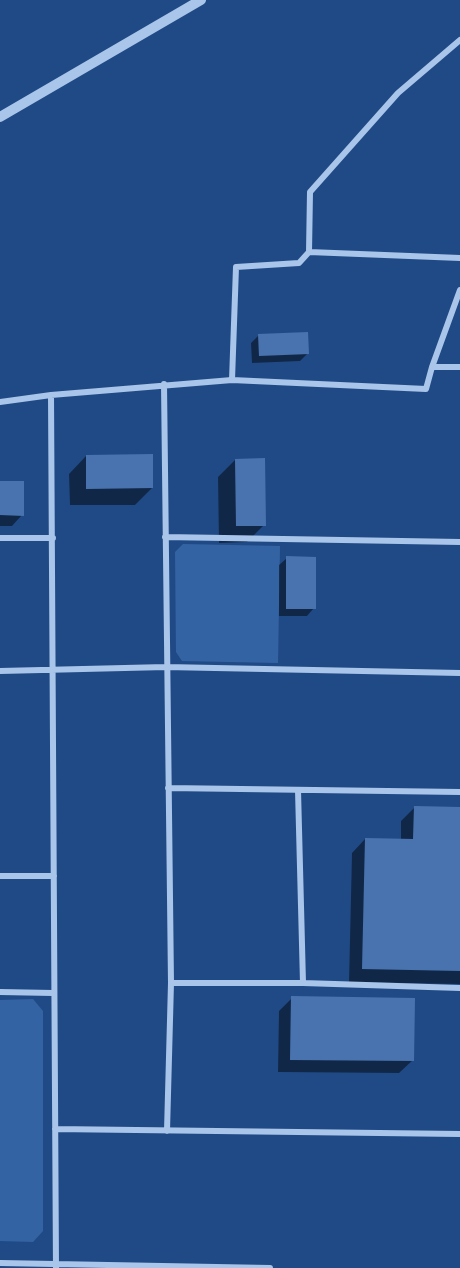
<!DOCTYPE html>
<html>
<head>
<meta charset="utf-8">
<style>
	body { margin:0 }
	canvas { display:block; background:#204a86 }
</style>
</head>
<body>
<canvas width="460" height="1268"></canvas>
<script>
const ctx = document.querySelector('canvas').getContext('2d');
ctx.lineJoin = 'round';
function fillPath(path, color) {
  ctx.fillStyle = color;
  ctx.fill(path, 'evenodd');
}
function toPath(rows) {
  const path = new Path2D();
  for (const r of rows) {
    path.moveTo(r[0], r[1]);
    for (let i = 2; i < r.length; i += 2) path.lineTo(r[i], r[i + 1]);
  }
  return path;
}
function strokePath(path, color, width, dash) {
  ctx.strokeStyle = color;
  ctx.lineWidth = width;
  ctx.lineCap = dash ? 'butt' : 'round';
  ctx.setLineDash(dash || []);
  ctx.stroke(path);
}
fillPath(toPath([
	[183,544,280,546,278,663,182,661,176,652,175,552],
	[33,999,43,1011,43,1231,33,1242,0,1241,0,1000]
]), '#3363a3');
fillPath(toPath([
	[259,335,307,354,300,361,252,363,251,343],
	[86,456,152,488,135,505,70,505,69,474],
	[235,460,264,525,247,542,219,543,218,477],
	[0,482,22,515,12,526,0,526],
	[287,558,314,608,307,616,279,616,279,565],
	[415,807,460,808,460,984,349,982,352,853,365,839,401,840,401,821],
	[292,998,413,1060,399,1073,278,1072,279,1011]
]), '#0007');
fillPath(toPath([
	[308,332,309,354,259,356,258,334],
	[153,454,153,488,86,489,86,455],
	[265,458,266,526,236,526,235,459],
	[0,481,24,481,24,516,0,515],
	[286,556,316,557,316,609,286,609],
	[414,806,460,807,460,971,362,969,365,838,413,839],
	[291,996,415,998,414,1061,290,1060]
]), '#4873ae');
strokePath(toPath([
	[309,252,460,258],
	[432,367,460,367],
	[232,380,236,267,299,263,309,252,310,192,398,93,460,40],
	[164,384,171,983,167,1131],
	[51,395,56,1268],
	[0,402,51,395,232,380,426,389,432,367,460,290],
	[165,537,460,542],
	[0,538,53,538],
	[0,671,166,667,460,673],
	[168,788,460,792],
	[298,790,303,983],
	[0,876,54,876],
	[171,983,303,983,460,988],
	[0,992,53,993],
	[55,1129,460,1134],
	[0,1263,270,1268]
]), '#a9c5ea', 6);
strokePath(toPath([
	[0,117,201,0]
]), '#a9c5ea', 10);
</script>
</body>
</html>
